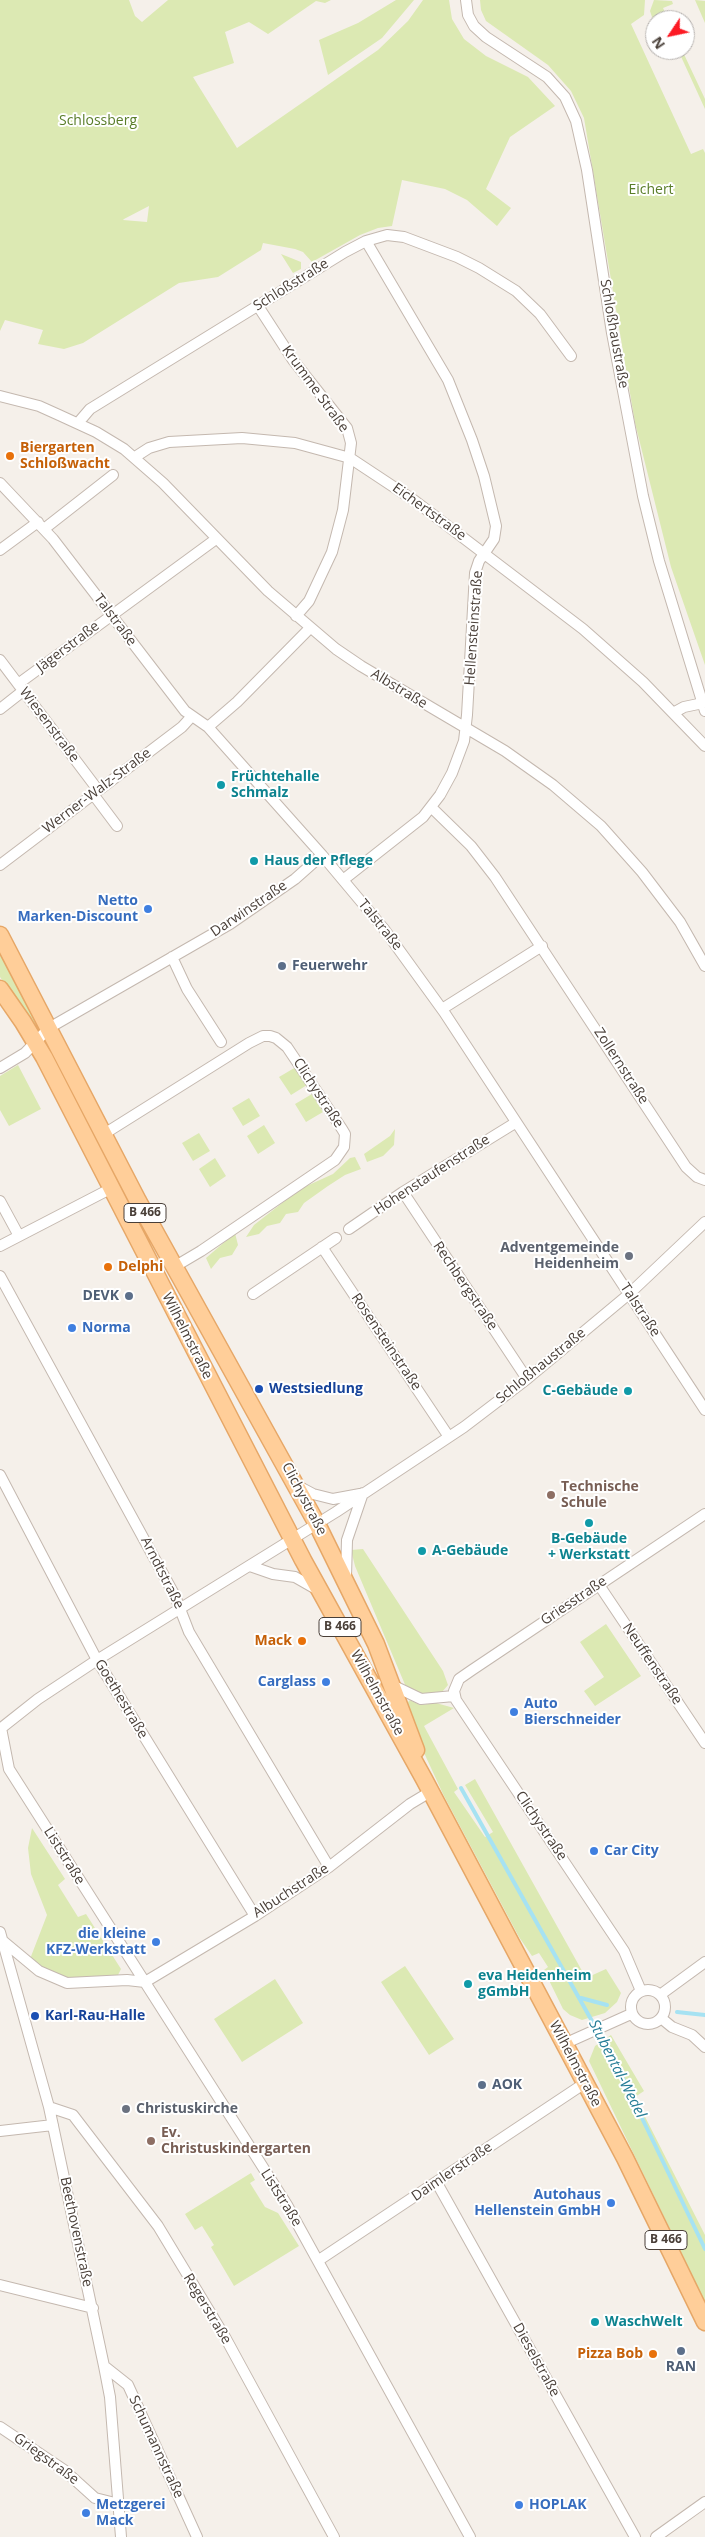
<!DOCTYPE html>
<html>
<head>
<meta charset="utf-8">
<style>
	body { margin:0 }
	#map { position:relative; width:705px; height:2537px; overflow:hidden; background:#f5f0ea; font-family:"Open Sans",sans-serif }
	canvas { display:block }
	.north { position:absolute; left:645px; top:10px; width:50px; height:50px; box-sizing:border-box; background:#fff; border:1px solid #b6b2af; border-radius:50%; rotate:236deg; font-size:14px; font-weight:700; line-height:20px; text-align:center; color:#493f38 }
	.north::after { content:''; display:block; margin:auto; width:18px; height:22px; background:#fc1a24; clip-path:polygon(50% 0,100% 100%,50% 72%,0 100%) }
</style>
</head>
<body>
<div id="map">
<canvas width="705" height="2537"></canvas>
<div class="north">N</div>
</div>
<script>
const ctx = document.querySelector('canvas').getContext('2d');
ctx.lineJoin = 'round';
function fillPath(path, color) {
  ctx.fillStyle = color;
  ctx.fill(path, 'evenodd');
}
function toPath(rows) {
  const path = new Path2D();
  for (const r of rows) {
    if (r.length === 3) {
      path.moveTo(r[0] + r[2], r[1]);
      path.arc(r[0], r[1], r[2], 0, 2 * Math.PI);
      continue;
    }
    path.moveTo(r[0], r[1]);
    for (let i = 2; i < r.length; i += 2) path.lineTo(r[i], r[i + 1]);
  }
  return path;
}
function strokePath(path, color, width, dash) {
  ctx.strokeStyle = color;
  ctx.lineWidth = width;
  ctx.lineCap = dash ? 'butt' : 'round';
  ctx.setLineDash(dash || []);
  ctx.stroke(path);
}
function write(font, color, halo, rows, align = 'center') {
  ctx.font = font + ' "Open Sans",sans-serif';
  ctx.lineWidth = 4;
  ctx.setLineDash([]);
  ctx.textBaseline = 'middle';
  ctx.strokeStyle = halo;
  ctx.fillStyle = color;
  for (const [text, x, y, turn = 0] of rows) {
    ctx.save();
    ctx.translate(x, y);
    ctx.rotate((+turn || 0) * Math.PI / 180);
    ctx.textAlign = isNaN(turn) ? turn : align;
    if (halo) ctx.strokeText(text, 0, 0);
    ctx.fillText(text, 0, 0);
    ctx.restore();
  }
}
fillPath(toPath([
	[0,0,129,0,135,16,142,22,168,0,331,0,325,3,316,1,268,34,249,22,225,32,234,63,193,77,237,148,378,50,408,21,423,0,449,0,452,19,464,39,486,56,528,77,555,106,510,137,486,189,511,208,497,226,467,200,445,189,402,180,392,226,378,228,360,235,312,262,303,252,295,249,263,243,261,250,218,277,179,283,83,343,64,349,38,344,43,330,5,320,0,331],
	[149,206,147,222,123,220,124,219],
	[396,0,414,0,382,38,328,75,319,40,358,23],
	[480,0,645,0,644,15,631,24,691,154,703,149,705,153,705,665,671,567,635,423,584,118,571,91,548,65,486,21,481,10],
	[654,0,672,1,673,4,663,8,669,20,655,20,654,23,650,11],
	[695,0,705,1,705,23],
	[678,50,682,50,705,99,705,109],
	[281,254,301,262,301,269,293,273],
	[0,951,39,1025,33,1024,0,977],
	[18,1065,41,1109,9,1126,0,1110,0,1076],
	[296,1067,307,1085,291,1095,279,1077],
	[312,1094,323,1112,306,1122,295,1104],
	[249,1098,260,1116,243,1126,232,1108],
	[264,1125,275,1143,258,1154,247,1136],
	[395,1129,394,1145,383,1156,367,1162,364,1154,390,1136],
	[199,1133,210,1151,193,1161,182,1143],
	[355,1157,361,1169,345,1175,328,1186,304,1203,298,1212,286,1214,280,1223,267,1226,259,1234,246,1237,254,1225,300,1189,333,1174,350,1158],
	[215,1158,226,1176,210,1187,199,1169],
	[235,1233,238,1245,232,1255,220,1258,211,1269,206,1258],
	[363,1549,443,1671,448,1685,442,1692,419,1694,406,1687,355,1566,351,1550],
	[606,1624,641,1676,595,1706,584,1691,604,1677,580,1642],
	[410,1700,420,1705,436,1703,454,1708,424,1726,458,1789,454,1792,485,1837,493,1832,465,1785,475,1779,586,1978,606,1969,621,1993,617,2002,605,2013,582,2020,570,2015,563,2009,544,1970,548,1967,539,1953,532,1956,519,1937,444,1796,419,1742,406,1704],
	[32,1828,65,1879,58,1885,78,1917,86,1914,121,1969,117,1977,68,1979,37,1965,30,1959,47,1915,31,1874,28,1848],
	[405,1966,454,2039,429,2055,381,1982],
	[275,1979,303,2023,242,2062,214,2019],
	[611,2035,644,2091,635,2097,705,2235,705,2302,589,2061,595,2046],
	[251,2173,255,2180,250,2183,265,2207,278,2213,299,2246,234,2286,211,2247,214,2245,202,2226,195,2230,185,2214]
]), '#dce9b3');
strokePath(toPath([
	[461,1788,615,2062,705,2249],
	[581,1998,607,2005],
	[677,2012,705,2015]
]), '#a6e2f2', 4);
const minor = toPath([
	[466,0,468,15,474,26,486,37,547,77,565,97,576,121,587,170,612,333,643,496,659,561,705,711],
	[258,306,293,360,347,428,351,443,343,510,332,552,309,601,296,616],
	[0,396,39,406,59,415,96,432,124,449,163,483,268,591,336,649,361,666,505,751,553,785,601,826,642,872,680,922,705,966],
	[78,423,90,409,345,252,366,241,387,235,404,237,457,257,479,268,516,291,540,314,571,356],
	[135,457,149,448,169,442,242,438,295,443,350,458,415,501,583,629,643,682,673,713,684,707,703,703],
	[0,483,53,539,185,711,208,727,322,855,384,929,444,1012,705,1410],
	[44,529,113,475],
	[0,550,38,522],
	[0,660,98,790],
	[18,684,216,539],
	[0,709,23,691],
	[673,713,705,746],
	[208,727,237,702,310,628],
	[93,794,117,826],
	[431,807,471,846,495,877,686,1167,697,1177,705,1180],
	[0,865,182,727,192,716],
	[343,880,423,817,440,795,452,773,464,741,467,715,475,573,479,561,494,539,496,526,484,476,472,440,448,380,366,241],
	[172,957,187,989,221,1042],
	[442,1009,542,946],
	[0,1068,25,1053,49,1028,230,924,295,879,322,855],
	[104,1134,249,1043,263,1036,270,1036,276,1038,287,1047,342,1129,345,1134,344,1147,335,1160,201,1251,174,1267],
	[403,1192,527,1379],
	[0,1201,19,1236],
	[349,1229,403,1192,515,1123],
	[0,1246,110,1189],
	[322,1247,449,1437],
	[0,1276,175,1596,189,1632,329,1867],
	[253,1294,336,1238],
	[0,1475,97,1660,255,1916],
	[298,1486,313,1494,333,1499,360,1494],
	[250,1566,273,1574,295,1577,316,1589],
	[346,1577,347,1540,363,1493],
	[599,1585,705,1743],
	[392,1685,421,1699,454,1696],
	[1,1728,9,1769,287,2205,470,2537],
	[0,1729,38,1699,97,1660,336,1512,464,1427,527,1379,629,1294,705,1222],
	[0,1932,49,2107,104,2366,110,2397,121,2537],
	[3,1941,39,1971,67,1983,127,1980,145,1982,255,1916,329,1867,410,1804,430,1792],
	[648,2007,17],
	[641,1991,624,1951,456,1700,454,1691,459,1679,472,1670,705,1514],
	[660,1995,705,1962],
	[661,2018,672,2027,692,2035,705,2047],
	[564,2044,631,2014],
	[49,2107,73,2115,158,2226,225,2337,334,2537],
	[0,2131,53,2125],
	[437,2183,635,2537],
	[319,2260,585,2083],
	[0,2285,93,2308],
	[104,2366,128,2385,197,2537],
	[0,2427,64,2470,95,2498,119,2504],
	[656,2537,705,2502]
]);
const primary = toPath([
	[0,935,138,1201,317,1524,376,1644,416,1750],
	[0,989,23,1022,44,1057,303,1560,424,1779,625,2158,705,2322]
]);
strokePath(minor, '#c4b8af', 12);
strokePath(primary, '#e6a767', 19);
strokePath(minor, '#fff', 10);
strokePath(primary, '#ffce99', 16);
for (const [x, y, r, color] of [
	[10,456,5,"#e8710a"],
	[221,785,5,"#0f9aa8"],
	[254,861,5,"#0f9aa8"],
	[148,909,5,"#3f7fe0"],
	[282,966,5,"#5c6f8a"],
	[629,1256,5,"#6b7280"],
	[108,1267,5,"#e8710a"],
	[129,1296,5,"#5c6f8a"],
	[72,1328,5,"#3f7fe0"],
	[259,1389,5,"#1a4fb4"],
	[628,1391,5,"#0f9aa8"],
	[551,1495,5,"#8d6e63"],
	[589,1523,5,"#0f9aa8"],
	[422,1551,5,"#0f9aa8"],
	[302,1641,5,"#e8710a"],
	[326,1682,5,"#3f7fe0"],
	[514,1712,5,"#3f7fe0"],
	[594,1851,5,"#3f7fe0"],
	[156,1942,5,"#3f7fe0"],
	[468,1984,5,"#0f9aa8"],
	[35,2016,5,"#1a4fb4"],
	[482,2085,5,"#5c6f8a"],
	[126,2109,5,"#6b7280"],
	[151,2141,5,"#8d6e63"],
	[611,2203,5,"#3f7fe0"],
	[595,2322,5,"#0f9aa8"],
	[681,2351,5,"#5c6f8a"],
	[653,2354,5,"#e8710a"],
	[519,2505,5,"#3f7fe0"],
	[86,2513,5,"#3f7fe0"]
]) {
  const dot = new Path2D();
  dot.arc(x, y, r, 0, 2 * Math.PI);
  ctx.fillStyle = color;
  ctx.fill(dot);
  strokePath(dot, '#fff', 2);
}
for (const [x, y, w] of [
	[145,1213,42],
	[340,1627,42],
	[666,2240,42]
]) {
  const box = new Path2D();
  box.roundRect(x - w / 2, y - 9.5, w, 19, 4);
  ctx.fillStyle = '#fff';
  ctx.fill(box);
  strokePath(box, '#493f38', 1);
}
write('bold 12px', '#493f38', null, [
	["B 466",145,1213],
	["B 466",340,1627],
	["B 466",666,2240]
]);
write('14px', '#597d29', '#fff', [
	["Schlossberg",98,121],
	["Eichert",651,190]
]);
write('14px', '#493f38', '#fff', [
	["Schloßstraße",291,285,-32],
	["Schloßhaustraße",614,334,80],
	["Krumme Straße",315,389,54],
	["Eichertstraße",429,512,36],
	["Talstraße",115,620,53],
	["Hellensteinstraße",474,628,-86],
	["Jägerstraße",68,647,-37],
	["Albstraße",399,689,31],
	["Wiesenstraße",49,725,53],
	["Werner-Walz-Straße",97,791,-37],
	["Darwinstraße",249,909,-34],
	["Talstraße",380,925,51],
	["Zollernstraße",621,1066,57],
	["Clichystraße",318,1093,57],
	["Hohenstaufenstraße",432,1175,-33],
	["Rechbergstraße",465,1286,56],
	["Talstraße",640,1310,57],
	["Wilhelmstraße",187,1336,63],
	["Rosensteinstraße",386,1342,56],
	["Schloßhaustraße",541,1366,-39],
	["Clichystraße",304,1499,62],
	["Arndtstraße",162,1573,63],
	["Griesstraße",574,1601,-34],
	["Neuffenstraße",652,1664,56],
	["Wilhelmstraße",377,1693,61],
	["Goethestraße",121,1699,59],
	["Clichystraße",541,1826,56],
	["Liststraße",64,1856,58],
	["Albuchstraße",291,1891,-33],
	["Wilhelmstraße",575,2064,62],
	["Daimlerstraße",452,2172,-34],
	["Liststraße",281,2198,58],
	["Beethovenstraße",76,2232,78],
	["Regerstraße",207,2309,59],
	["Dieselstraße",536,2360,61],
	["Schumannstraße",156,2447,65],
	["Griegstraße",46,2459,36]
]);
write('bold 14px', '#c56008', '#fff', [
	["Biergarten",20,448],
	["Schloßwacht",20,464],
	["Delphi",118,1267],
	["Mack",292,1641,"right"],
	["Pizza Bob",643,2354,"right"]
], 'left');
write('bold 14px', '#0d838f', '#fff', [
	["Früchtehalle",231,777],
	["Schmalz",231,793],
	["Haus der Pflege",264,861],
	["C-Gebäude",618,1391,"right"],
	["B-Gebäude",589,1539,"center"],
	["+ Werkstatt",589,1555,"center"],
	["A-Gebäude",432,1551],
	["eva Heidenheim",478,1976],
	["gGmbH",478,1992],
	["WaschWelt",605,2322]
], 'left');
write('bold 14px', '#366cbe', '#fff', [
	["Netto",138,901,"right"],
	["Marken-Discount",138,917,"right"],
	["Norma",82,1328],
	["Carglass",316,1682,"right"],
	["Auto",524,1704],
	["Bierschneider",524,1720],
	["Car City",604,1851],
	["die kleine",146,1934,"right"],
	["KFZ-Werkstatt",146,1950,"right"],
	["Autohaus",601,2195,"right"],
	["Hellenstein GmbH",601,2211,"right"],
	["Metzgerei",96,2505],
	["Mack",96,2521],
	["HOPLAK",529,2505]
], 'left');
write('bold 14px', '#4e5e75', '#fff', [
	["Feuerwehr",292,966],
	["DEVK",119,1296,"right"],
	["AOK",492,2085],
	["RAN",681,2367,"center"]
], 'left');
write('bold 14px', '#5b616d', '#fff', [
	["Adventgemeinde",619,1248],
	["Heidenheim",619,1264],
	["Christuskirche",136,2109,"left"]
], 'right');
write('bold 14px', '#164399', '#fff', [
	["Westsiedlung",269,1389],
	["Karl-Rau-Halle",45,2016]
], 'left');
write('bold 14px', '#785e54', '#fff', [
	["Technische",561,1487],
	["Schule",561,1503],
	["Ev.",161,2133],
	["Christuskindergarten",161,2149]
], 'left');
write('italic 15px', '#287e97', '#fff', [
	["Stubental-Wedel",617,2069,63]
]);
</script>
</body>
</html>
